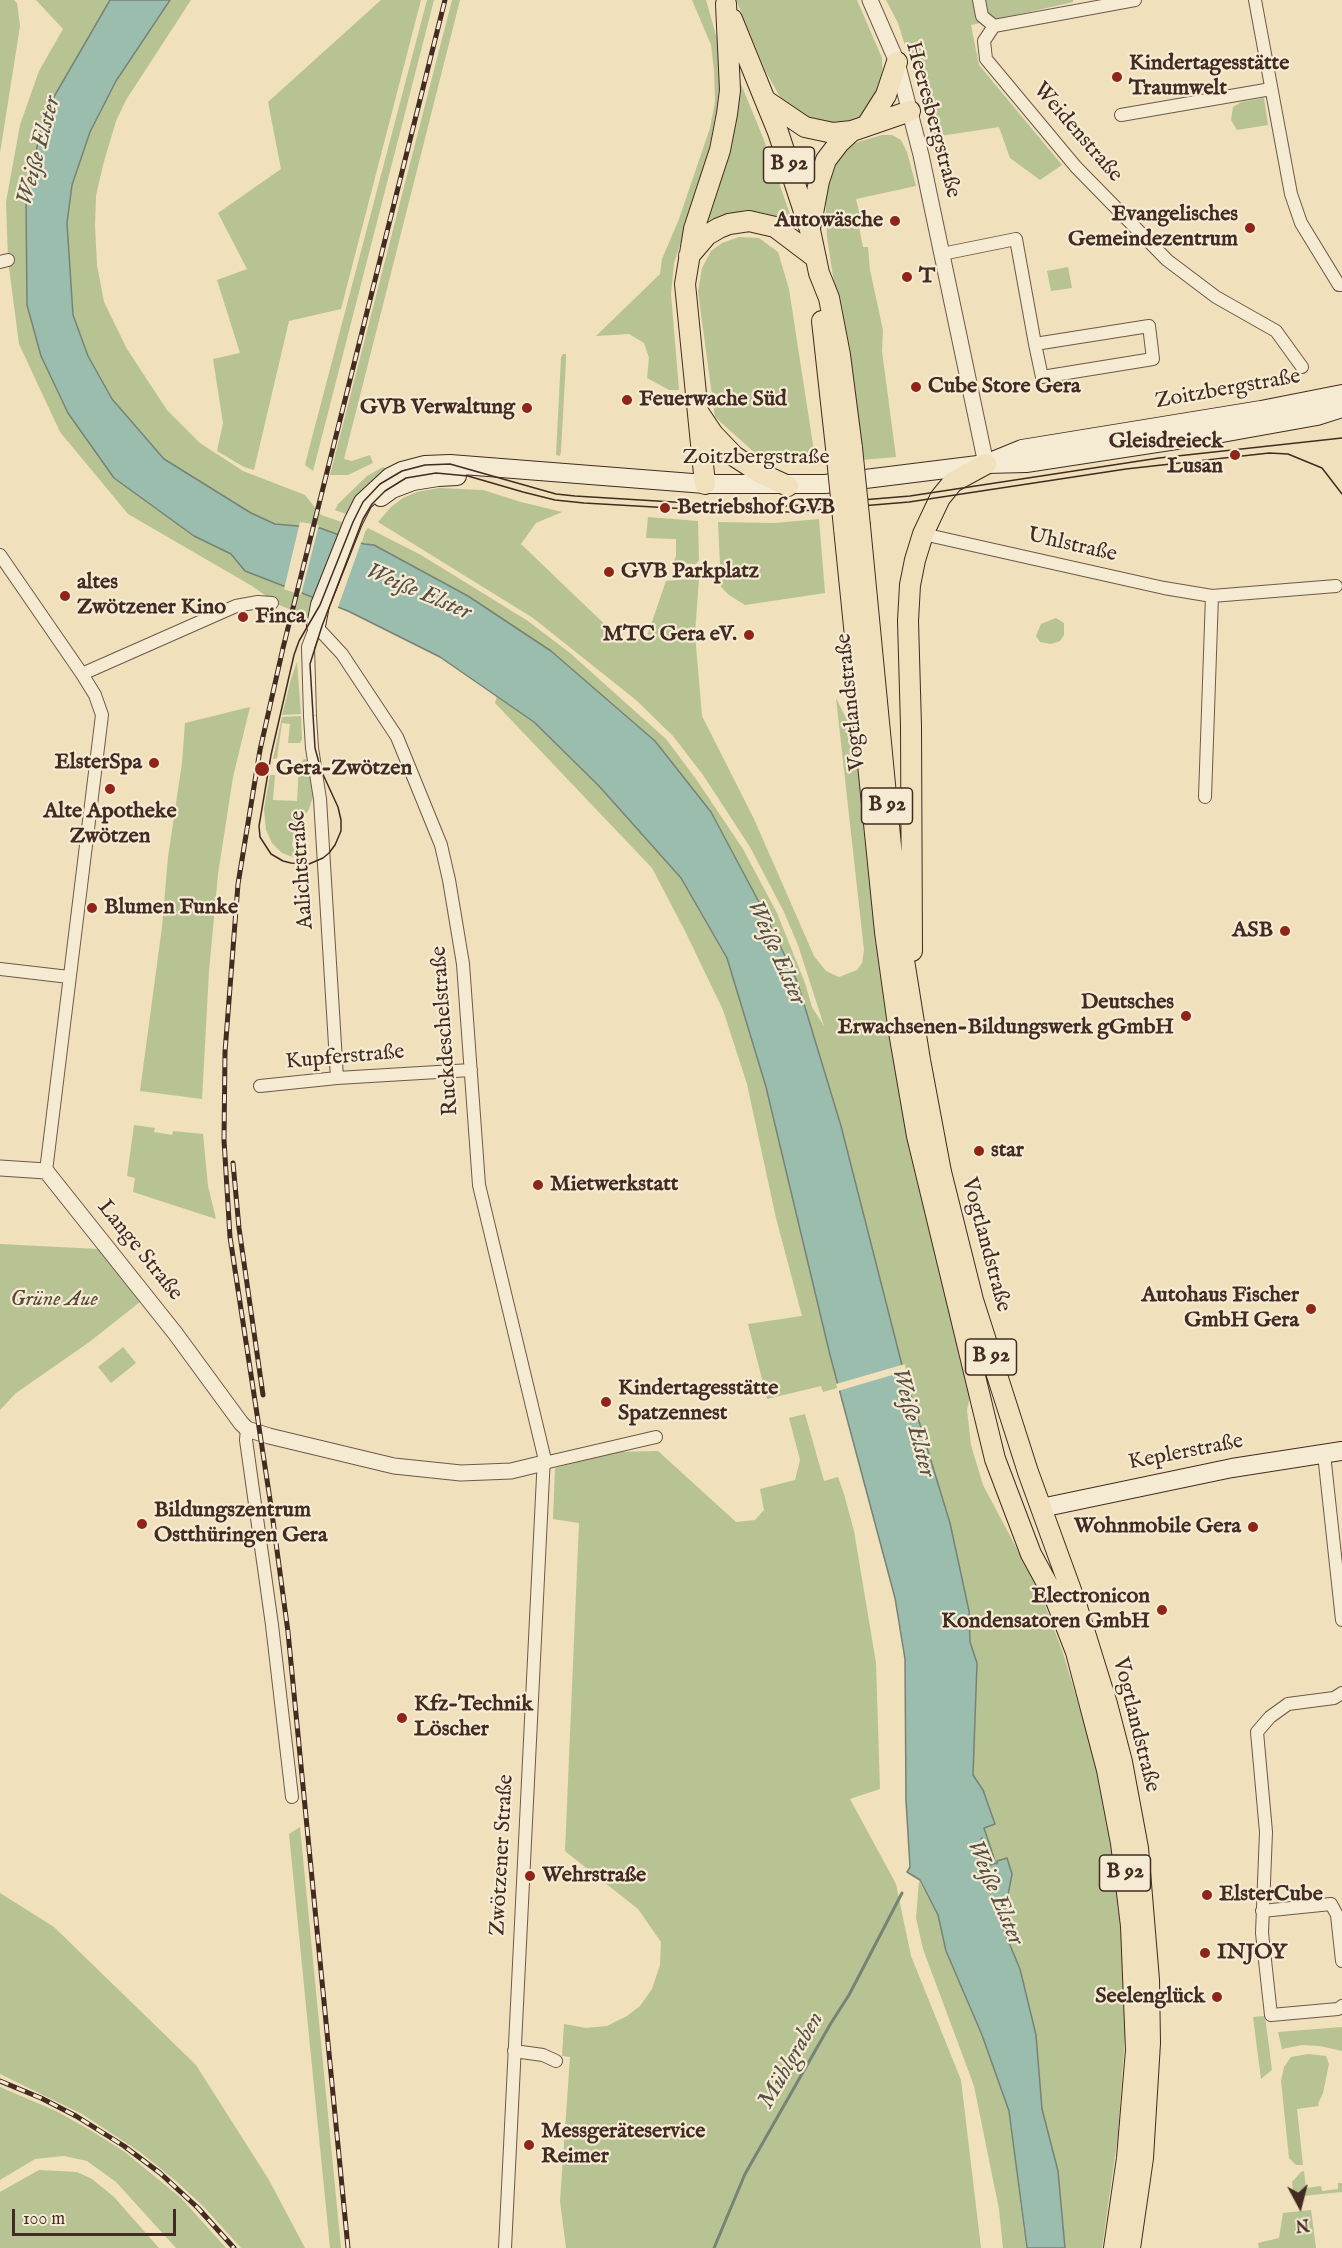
<!DOCTYPE html>
<html>
<head>
<meta charset="utf-8">
<style>
	body { margin:0 }
	#map { position:relative; width:1342px; height:2248px; overflow:hidden; background:#f0e0bb; font-family:"IM FELL English",serif }
	canvas { display:block }
	.north { position:absolute; left:1270px; top:2176px; width:60px; height:60px; -webkit-text-stroke:4px #f5ebd3; paint-order:stroke; rotate:173deg; font-size:16px; font-weight:700; line-height:24px; text-align:center; color:#432b23 }
	.north::after { content:''; display:block; margin:auto; width:21px; height:27px; background:#432b23; clip-path:polygon(50% 0,100% 100%,50% 72%,0 100%) }
	.scale { position:absolute; left:12px; top:2209px; width:164px; height:27px; box-sizing:border-box; border:3px solid #432b23; border-top:0; padding-left:8px; font-size:18px; line-height:21px; white-space:nowrap; color:#432b23; -webkit-text-stroke:4px #f5ebd3; paint-order:stroke }
</style>
</head>
<body>
<div id="map">
<canvas width="1342" height="2248"></canvas>
<div class="north">N</div>
<div class="scale">100 m</div>
</div>
<script>
const ctx = document.querySelector('canvas').getContext('2d');
ctx.lineJoin = 'round';
function fillPath(path, color) {
  ctx.fillStyle = color;
  ctx.fill(path, 'evenodd');
}
function toPath(rows) {
  const path = new Path2D();
  for (const r of rows) {
    path.moveTo(r[0], r[1]);
    for (let i = 2; i < r.length; i += 2) path.lineTo(r[i], r[i + 1]);
  }
  return path;
}
function strokePath(path, color, width, dash) {
  ctx.strokeStyle = color;
  ctx.lineWidth = width;
  ctx.lineCap = dash ? 'butt' : 'round';
  ctx.setLineDash(dash || []);
  ctx.stroke(path);
}
function write(font, color, halo, rows, align = 'center') {
  ctx.font = font + ' "IM FELL English",serif';
  ctx.lineWidth = 4.5;
  ctx.setLineDash([]);
  ctx.textBaseline = 'middle';
  ctx.strokeStyle = halo;
  ctx.fillStyle = color;
  for (const [text, x, y, turn = 0] of rows) {
    ctx.save();
    ctx.translate(x, y);
    ctx.rotate((+turn || 0) * Math.PI / 180);
    ctx.textAlign = isNaN(turn) ? turn : align;
    if (halo) ctx.strokeText(text, 0, 0);
    ctx.fillText(text, 0, 0);
    ctx.restore();
  }
}
fillPath(toPath([
	[0,0,14,0,17,3,20,26,0,153],
	[36,0,110,0,44,114,27,305,194,536,231,554,245,571,317,598,310,617,279,605,252,586,128,514,60,432,19,344,8,260,6,202,20,125,39,71,63,29],
	[170,0,191,0,126,100,116,121,103,165,96,196,95,226,97,265,104,302,127,349,167,410,200,443,243,471,305,495,321,515,345,523,340,535,319,528,275,524,251,513,164,459,112,399,88,356,73,315,67,223,72,185,79,160,90,132,116,81],
	[381,0,421,0,341,309,289,321,254,470,244,467,217,451,223,423,213,359,240,353,217,280,247,269,218,213,281,169,268,102],
	[427,0,434,0,313,471,305,465,309,449],
	[452,0,460,0,344,459,352,461,370,455,373,463,348,475,330,475],
	[692,0,706,0,722,57,719,129,674,263,671,294,679,390,669,390,647,378,649,358,644,343,629,334,596,336,660,274,662,259,679,219,710,128,715,102,714,70,711,45],
	[736,0,857,0,882,58,883,83,879,97,859,119,824,128,784,104,766,72],
	[886,0,1073,0,1073,2,971,25,979,65,1062,165,1040,180,1010,158,999,127,934,137,898,23],
	[736,72,762,135,796,231,768,214,748,210,721,215,701,225],
	[1264,98,1268,125,1237,130,1231,120,1233,107,1241,102],
	[882,135,892,135,901,140,907,152,916,186,856,199,861,220,858,222,863,247,868,247,870,270,883,330,882,351,896,457,861,460,827,237,825,187,828,172,842,151,855,143],
	[739,237,759,238,778,252,789,289,815,458,780,459,755,453,715,417,698,292,702,268,711,251,722,243],
	[1068,267,1072,288,1051,291,1047,271],
	[563,354,566,354,566,360,561,451,560,456,556,455,561,357],
	[383,467,388,470,365,487,349,515,335,510,338,504,367,476],
	[439,488,483,490,521,502,562,512,536,523,521,544,619,638,646,639,666,581,699,578,695,634,702,716,754,819,814,956,826,971,839,977,857,970,862,963,864,950,836,698,851,728,857,755,880,965,909,1136,926,1218,965,1359,971,1393,967,1410,971,1445,983,1485,1041,1594,1063,1653,1102,1783,1119,1900,1126,2021,1118,2135,1102,2248,1065,2248,1058,2171,1042,2109,1036,2035,1020,1969,1002,1926,1012,1874,1007,1858,996,1862,984,1828,994,1824,983,1790,973,1776,977,1663,970,1642,969,1611,950,1523,903,1369,841,1126,797,981,760,904,655,741,551,651,468,596,374,545,364,544,362,542,365,532,368,528,421,555,528,621,570,653,666,739,696,779,743,849,777,913,805,983,812,1007,824,1026,798,945,784,912,750,847,703,775,673,736,636,700,533,618,378,522,391,507,403,498,417,492],
	[648,517,698,521,699,560,696,564,673,563,676,556,676,539,646,538],
	[819,519,825,593,745,605,729,595,721,587,718,522,775,523],
	[1056,618,1064,623,1064,635,1060,641,1051,644,1040,642,1036,636,1041,624],
	[297,662,301,714,282,715,291,679],
	[497,696,534,722,599,786,681,878,727,958,766,1087,830,1355,841,1387,823,1392,821,1386,767,1399,748,1324,802,1316,776,1218,747,1084,723,1010,685,931,652,868,495,703],
	[250,707,233,777,218,874,209,971,202,1099,140,1091,162,927,168,857,182,763,185,723],
	[301,716,302,739,300,743,288,743,290,724,282,723,277,758,273,759,282,717],
	[304,759,308,760,313,797,309,809,294,833,292,845,296,855,293,857,282,853,272,843,266,830,264,809,270,775,275,775,273,800,297,801,299,766],
	[134,1125,155,1128,154,1132,172,1135,173,1131,203,1134,208,1186,216,1219,133,1192,135,1178,127,1176],
	[0,1244,98,1249,140,1302,88,1343,16,1393,0,1410],
	[123,1347,136,1363,111,1383,98,1367],
	[805,1414,824,1481,838,1477,844,1494,854,1531,876,1663,880,1789,850,1799,896,1884,911,1956,961,2080,981,2248,566,2248,560,2201,570,2057,562,2056,564,2024,586,2028,607,2026,627,2016,640,2006,652,1989,660,1965,661,1942,638,1909,565,1851,579,1523,553,1519,555,1468,612,1452,658,1451,736,1522,755,1520,764,1510,760,1489,795,1480,800,1460,789,1418],
	[300,1827,341,2248,330,2248,289,1834],
	[919,1881,938,1915,946,1951,982,2035,1009,2111,1026,2248,1003,2248,999,2209,974,2086,923,1949,916,1918],
	[0,1893,54,1927,196,2065,269,2180,305,2248,241,2248,204,2207,176,2181,140,2152,82,2114,0,2074],
	[1265,2016,1272,2070,1261,2079,1253,2017],
	[1342,2027,1342,2051,1320,2046,1302,2045,1282,2049,1278,2032],
	[1308,2054,1326,2056,1329,2064,1323,2093,1318,2104,1319,2106,1297,2109,1303,2165,1296,2165,1289,2158,1281,2081,1284,2067,1291,2057],
	[0,2087,56,2111,90,2130,125,2152,181,2198,226,2248,176,2248,116,2182,87,2161,64,2156,35,2159,0,2180],
	[39,2170,77,2172,92,2179,114,2197,159,2248,0,2248,0,2192],
	[1304,2171,1306,2188,1321,2186,1322,2191,1338,2189,1338,2183,1342,2183,1342,2192,1303,2196,1293,2192,1292,2182,1301,2172],
	[1311,2210,1316,2248,1259,2248,1258,2243,1279,2238,1283,2213]
]), '#b7c392');
const water = toPath([
	[110,0,170,0,116,81,90,132,72,185,67,223,73,315,88,356,112,399,164,459,251,513,275,524,320,528,364,544,374,545,468,596,551,651,655,741,711,812,760,904,797,981,841,1126,903,1369,950,1523,969,1611,970,1642,977,1663,973,1775,983,1790,995,1824,984,1828,995,1861,991,1863,982,1838,981,1839,990,1865,996,1863,997,1864,997,1861,1007,1858,1012,1874,1002,1926,1020,1969,1036,2035,1042,2109,1058,2171,1065,2248,1027,2248,1009,2111,982,2035,946,1951,938,1915,920,1880,907,1872,910,1867,906,1800,905,1659,895,1598,830,1355,766,1087,727,958,681,878,599,786,534,722,440,657,348,611,245,571,231,554,194,536,114,478,68,413,41,356,27,305,26,199,44,114,110,0]
]);
fillPath(water, '#9abdae');
strokePath(water, '#778376', 1.5);
fillPath(toPath([
	[300,522,319,525,301,595,284,589],
	[341,532,362,540,337,610,314,601],
	[905,1364,906,1371,838,1391,836,1384]
]), '#f0e0bb');
strokePath(toPath([
	[714,2248,745,2174,831,2023,849,1995,902,1893]
]), '#778376', 3);
const minor = toPath([
	[979,0,982,16,994,26],
	[1135,0,994,26,984,41,986,59,1076,167,1167,260,1216,297,1276,331,1302,367],
	[1255,0,1291,194,1301,223,1339,285,1342,285],
	[1121,115,1271,89],
	[942,254,1016,239,1035,344,1042,377,1153,359,1149,326,1035,344],
	[0,262,8,260],
	[923,534,1164,588,1212,596,1336,586],
	[0,555,82,674,236,606,258,602,272,603],
	[1205,797,1212,596],
	[0,969,69,977],
	[337,1078,320,799,312,748,310,716,308,647,316,626,342,654,397,737,441,845,449,880,463,964,479,1185,544,1456,505,2248],
	[260,1086,337,1078,471,1070],
	[46,1171,102,715,95,695,82,674],
	[247,1429,246,1440,272,1625,292,1797],
	[1324,1454,1342,1620],
	[544,1463,656,1437],
	[1342,1693,1334,1698,1288,1704,1270,1717,1257,1732,1266,1832,1262,1933,1271,2015,1338,2009,1342,2006],
	[1262,1911,1331,1904,1337,1915,1342,1961],
	[514,2051,543,2055,556,2061]
]);
const tertiary = toPath([
	[870,0,897,62,921,155,986,464],
	[0,1168,46,1171,175,1333,241,1423,247,1429,269,1436,394,1466,461,1473,511,1471,544,1463]
]);
const secondary = toPath([
	[990,462,1022,449,1261,410,1342,394],
	[381,497,392,489,413,481,438,477,457,476],
	[316,626,320,605,353,522,363,502,390,477,402,471,425,465,450,464,705,484,825,484,986,464,1026,463,1222,433,1317,416,1342,408],
	[1041,1508,1232,1468,1342,1451]
]);
const primary = toPath([
	[732,19,778,132,810,230,819,273,829,298,840,355,852,448],
	[765,100,805,127,833,133,852,131,910,111],
	[867,125,886,95,897,62],
	[811,224,819,181,826,160,839,143,852,131],
	[689,256,707,235,719,228,729,224,749,221,775,227,816,258],
	[822,321,836,448],
	[699,413,713,434,734,456,760,473,788,486],
	[705,484,685,284,694,229,720,150,727,114,730,90,726,4],
	[860,526,899,929,920,1060,941,1172,973,1300,1028,1472,1076,1604,1107,1704,1122,1762,1138,1848,1149,1980,1150,2043,1143,2158,1130,2248],
	[844,528,885,932,899,1032,917,1136,995,1459,1031,1554,1055,1598,1076,1652,1107,1770,1121,1843,1131,1926,1136,2050,1127,2158,1114,2248],
	[912,951,911,726,908,621,910,585,915,560,923,534,940,498,953,482,986,464]
]);
strokePath(minor, '#6e5849', 14);
strokePath(tertiary, '#6e5849', 17);
strokePath(secondary, '#432b23', 20);
strokePath(primary, '#432b23', 22);
strokePath(minor, '#f5ebd3', 12);
strokePath(tertiary, '#f5ebd3', 15);
strokePath(secondary, '#f5ebd3', 18);
strokePath(primary, '#f0e0bb', 20);
strokePath(toPath([
	[1342,438,1159,458,910,496,789,506,706,504,575,496,556,494,450,464,425,465,402,471,380,484,363,502,353,522,320,605,299,641,294,655,271,755,259,826,260,837,271,854,283,861,291,863,309,864,323,858,329,853,335,845,341,831,341,820,338,807,321,770,315,748,310,664,322,626,363,519,372,504,385,491,406,478,436,473,468,476,523,492,555,500,584,503,706,510,789,512,909,502,1126,469,1269,453,1288,454,1322,468,1342,494]
]), '#432b23', 1.5);
const rail = toPath([
	[233,1163,239,1228,263,1395],
	[0,2081,41,2098,76,2116,124,2146,160,2173,198,2208,234,2248],
	[348,2248,288,1632,271,1506,230,1237,224,1140,225,1052,238,884,260,750,283,648,445,0]
]);
strokePath(rail, '#432b23', 5);
strokePath(rail, '#f5ebd3', 3, [9]);
const primaryBridge = toPath([
	[836,448,844,528],
	[852,448,860,526]
]);
strokePath(primaryBridge, '#432b23', 22, []);
strokePath(primaryBridge, '#f0e0bb', 20);
for (const [x, y, r, color] of [
	[1117,77,6,"#8f2418"],
	[895,221,6,"#8f2418"],
	[1250,228,6,"#8f2418"],
	[907,277,6,"#8f2418"],
	[916,387,6,"#8f2418"],
	[627,400,6,"#8f2418"],
	[527,408,6,"#8f2418"],
	[1235,455,6,"#8f2418"],
	[665,508,6,"#8f2418"],
	[609,572,6,"#8f2418"],
	[65,596,6,"#8f2418"],
	[243,617,6,"#8f2418"],
	[749,635,6,"#8f2418"],
	[154,763,6,"#8f2418"],
	[262,769,8,"#8f2418"],
	[110,789,6,"#8f2418"],
	[92,908,6,"#8f2418"],
	[1285,931,6,"#8f2418"],
	[1186,1016,6,"#8f2418"],
	[979,1151,6,"#8f2418"],
	[538,1185,6,"#8f2418"],
	[1311,1309,6,"#8f2418"],
	[606,1402,6,"#8f2418"],
	[142,1524,6,"#8f2418"],
	[1253,1527,6,"#8f2418"],
	[1162,1610,6,"#8f2418"],
	[402,1718,6,"#8f2418"],
	[530,1876,6,"#8f2418"],
	[1207,1895,6,"#8f2418"],
	[1205,1953,6,"#8f2418"],
	[1217,1997,6,"#8f2418"],
	[529,2145,6,"#8f2418"]
]) {
  const dot = new Path2D();
  dot.arc(x, y, r, 0, 2 * Math.PI);
  ctx.fillStyle = color;
  ctx.fill(dot);
  strokePath(dot, '#f5ebd3', 2);
}
for (const [x, y, w] of [
	[789,165,51],
	[887,806,51],
	[991,1357,51],
	[1125,1873,51]
]) {
  const box = new Path2D();
  box.roundRect(x - w / 2, y - 18, w, 36, 4.5);
  ctx.fillStyle = '#f5ebd3';
  ctx.fill(box);
  strokePath(box, '#432b23', 1.5);
}
write('bold 21px', '#432b23', null, [
	["B 92",789,165],
	["B 92",887,806],
	["B 92",991,1357],
	["B 92",1125,1873]
]);
write('bold 22px', '#432b23', '#f5ebd3', [
	["Kindertagesstätte",1129,64],
	["Traumwelt",1129,89],
	["Evangelisches",1238,215,"right"],
	["Gemeindezentrum",1238,240,"right"],
	["Autowäsche",883,221,"right"],
	["T",919,277],
	["Cube Store Gera",928,387],
	["Feuerwache Süd",639,400],
	["GVB Verwaltung",515,408,"right"],
	["Gleisdreieck",1223,442,"right"],
	["Lusan",1223,467,"right"],
	["Betriebshof GVB",677,508],
	["GVB Parkplatz",621,572],
	["altes",77,583],
	["Zwötzener Kino",77,608],
	["Finca",255,617],
	["MTC Gera eV.",737,635,"right"],
	["ElsterSpa",142,763,"right"],
	["Gera-Zwötzen",276,769],
	["Alte Apotheke",110,812,"center"],
	["Zwötzen",110,837,"center"],
	["Blumen Funke",104,908],
	["ASB",1273,931,"right"],
	["Deutsches",1174,1003,"right"],
	["Erwachsenen-Bildungswerk gGmbH",1174,1028,"right"],
	["star",991,1151],
	["Mietwerkstatt",550,1185],
	["Autohaus Fischer",1299,1296,"right"],
	["GmbH Gera",1299,1321,"right"],
	["Kindertagesstätte",618,1389],
	["Spatzennest",618,1414],
	["Bildungszentrum",154,1511],
	["Ostthüringen Gera",154,1536],
	["Wohnmobile Gera",1241,1527,"right"],
	["Electronicon",1150,1597,"right"],
	["Kondensatoren GmbH",1150,1622,"right"],
	["Kfz-Technik",414,1705],
	["Löscher",414,1730],
	["Wehrstraße",542,1876],
	["ElsterCube",1219,1895],
	["INJOY",1217,1953],
	["Seelenglück",1205,1997,"right"],
	["Messgeräteservice",541,2132],
	["Reimer",541,2157]
], 'left');
write('22px', '#432b23', '#f5ebd3', [
	["Heeresbergstraße",932,120,75],
	["Weidenstraße",1077,133,49],
	["Zoitzbergstraße",1228,390,-10],
	["Zoitzbergstraße",756,458],
	["Uhlstraße",1072,546,13],
	["Vogtlandstraße",852,702,-96],
	["Aalichtstraße",303,870,-94],
	["Ruckdeschelstraße",446,1031,-94],
	["Kupferstraße",345,1058,-5],
	["Vogtlandstraße",985,1245,75],
	["Lange Straße",139,1251,51],
	["Keplerstraße",1186,1453,-11],
	["Vogtlandstraße",1135,1725,76],
	["Zwötzener Straße",503,1855,-87]
]);
write('italic 22px', '#5a4939', '#f5ebd3', [
	["Grüne Aue",54,1300]
]);
write('italic 24px', '#595046', '#f5ebd3', [
	["Weiße Elster",40,151,-75],
	["Weiße Elster",418,593,23],
	["Weiße Elster",775,953,66],
	["Weiße Elster",912,1423,75],
	["Weiße Elster",994,1893,67],
	["Mühlgraben",792,2061,-60]
]);
</script>
</body>
</html>
